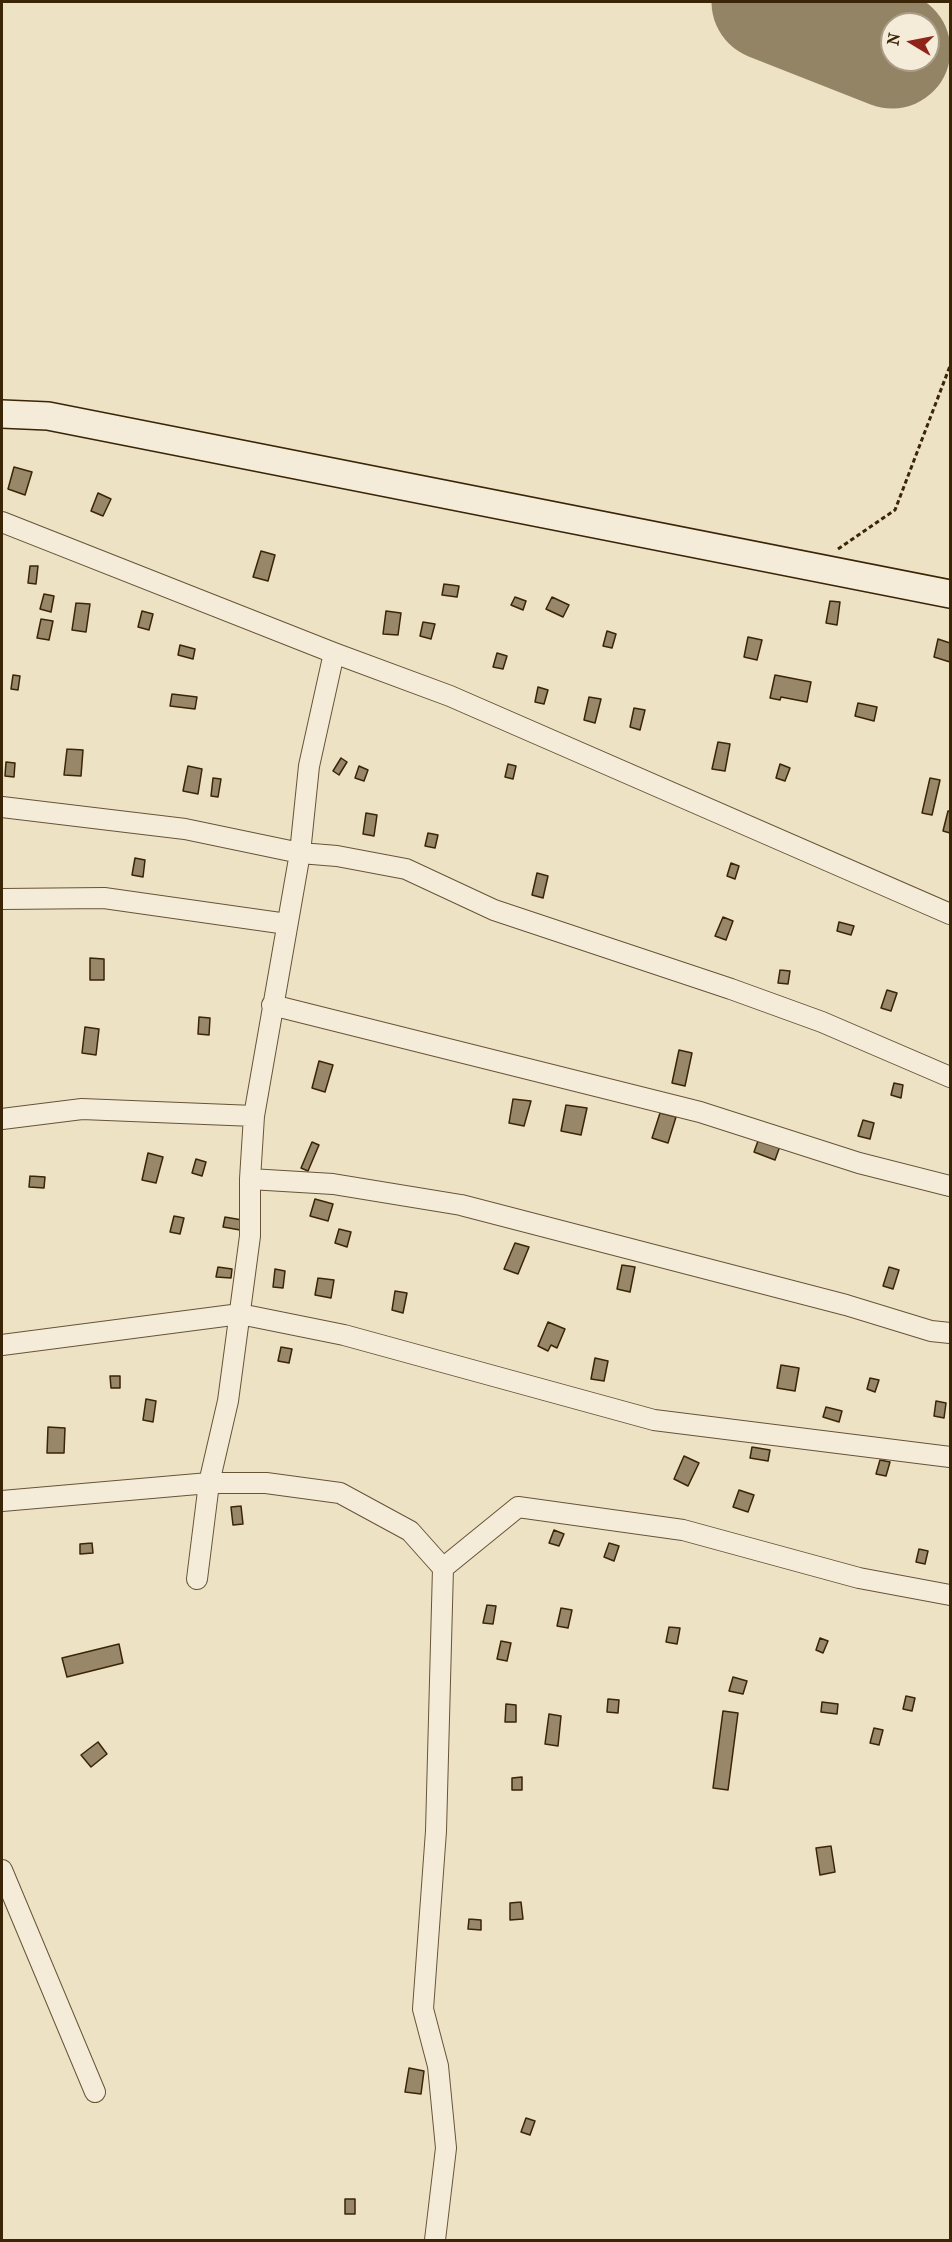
<!DOCTYPE html>
<html>
<head>
<meta charset="utf-8">
<style>
	body { margin:0 }
	#map { position:relative; width:952px; height:2242px; overflow:hidden; background:#eee2c5; font-family:"IM FELL French Canon",serif }
	canvas { display:block }
	.frame { position:absolute; inset:0; border:3px solid #3a2506; pointer-events:none }
	.north { position:absolute; left:880px; top:12px; width:60px; height:60px; box-sizing:border-box; background:#f4ecd9; border:2px solid #aa9c85; border-radius:50%; rotate:280deg; font-size:16px; font-weight:700; line-height:24px; text-align:center; color:#3a2506 }
	.north::after { content:''; display:block; margin:auto; width:21px; height:27px; background:#8f2418; clip-path:polygon(50% 0,100% 100%,50% 72%,0 100%) }
</style>
</head>
<body>
<div id="map">
<canvas width="952" height="2242"></canvas>
<div class="frame"></div>
<div class="north">N</div>
</div>
<script>
const ctx = document.querySelector('canvas').getContext('2d');
ctx.lineJoin = 'round';
function toPath(rows) {
  const path = new Path2D();
  for (const r of rows) {
    path.moveTo(r[0], r[1]);
    for (let i = 2; i < r.length; i += 2) path.lineTo(r[i], r[i + 1]);
  }
  return path;
}
function strokePath(path, color, width, dash) {
  ctx.strokeStyle = color;
  ctx.lineWidth = width;
  ctx.lineCap = dash ? 'butt' : 'round';
  ctx.setLineDash(dash || []);
  ctx.stroke(path);
}
function fillPath(path, color) {
  ctx.fillStyle = color;
  ctx.fill(path, 'evenodd');
}
strokePath(toPath([
	[770,2,892,50]
]), '#948466', 117);
const building = toPath([
	[14,467,32,472,25,495,8,489,14,467],
	[98,493,111,499,103,516,91,511,98,493],
	[261,551,275,555,268,581,253,577,261,551],
	[30,566,38,566,36,584,28,583,30,566],
	[444,584,459,586,457,597,442,595,444,584],
	[44,594,54,596,51,612,40,609,44,594],
	[515,597,526,601,523,610,511,605,515,597],
	[552,597,569,605,563,617,546,609,552,597],
	[830,601,840,602,837,625,826,623,830,601],
	[76,603,90,604,86,632,72,630,76,603],
	[142,611,153,614,149,630,138,627,142,611],
	[386,611,401,613,398,635,383,634,386,611],
	[41,619,53,621,49,640,37,638,41,619],
	[423,622,435,624,431,639,420,636,423,622],
	[607,631,616,634,612,648,603,646,607,631],
	[748,637,762,640,757,660,744,657,748,637],
	[938,639,950,643,950,662,934,657,938,639],
	[180,645,195,649,193,659,178,655,180,645],
	[497,653,507,656,503,669,493,667,497,653],
	[13,675,20,676,18,690,11,689,13,675],
	[775,675,811,682,807,702,781,697,780,700,770,698,775,675],
	[538,687,548,690,544,704,535,702,538,687],
	[172,694,197,697,195,709,170,706,172,694],
	[589,697,601,699,595,723,584,720,589,697],
	[858,703,877,707,874,721,855,716,858,703],
	[634,708,645,710,640,730,630,727,634,708],
	[718,742,730,744,725,771,712,769,718,742],
	[67,749,83,750,81,776,64,775,67,749],
	[341,758,347,762,339,775,333,771,341,758],
	[6,762,15,763,14,777,5,776,6,762],
	[508,764,516,766,513,779,505,777,508,764],
	[780,764,790,768,785,781,776,778,780,764],
	[188,766,202,769,198,794,183,791,188,766],
	[359,766,368,770,364,781,355,778,359,766],
	[213,778,221,779,218,797,211,796,213,778],
	[930,778,940,780,932,815,922,813,930,778],
	[948,811,950,811,950,833,943,831,948,811],
	[366,813,377,815,374,836,363,834,366,813],
	[428,833,438,835,435,848,425,846,428,833],
	[135,858,145,860,143,877,132,875,135,858],
	[731,863,739,866,735,879,727,876,731,863],
	[537,873,548,876,543,898,532,895,537,873],
	[723,917,733,921,726,940,715,936,723,917],
	[839,922,854,926,851,935,837,931,839,922],
	[90,958,104,959,104,980,90,980,90,958],
	[780,970,790,971,788,984,778,983,780,970],
	[887,990,897,993,891,1011,881,1008,887,990],
	[199,1017,210,1018,209,1035,198,1034,199,1017],
	[85,1027,99,1029,96,1055,82,1053,85,1027],
	[679,1050,692,1053,685,1086,672,1083,679,1050],
	[319,1061,333,1065,325,1092,312,1088,319,1061],
	[894,1083,903,1085,901,1098,891,1095,894,1083],
	[513,1099,531,1101,524,1126,509,1123,513,1099],
	[566,1105,587,1108,581,1135,561,1131,566,1105],
	[660,1113,676,1117,668,1143,652,1138,660,1113],
	[863,1120,874,1123,870,1139,858,1136,863,1120],
	[759,1138,780,1146,775,1160,754,1152,759,1138],
	[312,1142,319,1145,308,1171,301,1168,312,1142],
	[148,1153,163,1157,156,1183,142,1180,148,1153],
	[196,1159,206,1162,202,1176,192,1173,196,1159],
	[30,1176,45,1177,44,1188,29,1187,30,1176],
	[315,1199,333,1204,328,1221,310,1216,315,1199],
	[174,1216,184,1218,180,1234,170,1232,174,1216],
	[225,1217,242,1220,240,1230,223,1227,225,1217],
	[339,1229,351,1232,347,1247,335,1243,339,1229],
	[515,1243,529,1247,518,1274,504,1269,515,1243],
	[622,1265,635,1267,630,1292,617,1289,622,1265],
	[218,1267,232,1269,231,1278,216,1277,218,1267],
	[889,1267,899,1270,893,1289,883,1286,889,1267],
	[275,1269,285,1271,283,1288,273,1287,275,1269],
	[318,1278,334,1280,331,1298,315,1295,318,1278],
	[395,1291,407,1293,403,1313,392,1310,395,1291],
	[548,1322,565,1329,557,1348,551,1345,548,1351,538,1346,548,1322],
	[281,1347,292,1349,289,1363,278,1361,281,1347],
	[595,1358,608,1361,604,1381,591,1379,595,1358],
	[781,1365,799,1368,795,1391,777,1388,781,1365],
	[110,1376,120,1376,120,1388,111,1388,110,1376],
	[870,1378,879,1380,875,1392,867,1389,870,1378],
	[146,1399,156,1401,153,1422,143,1420,146,1399],
	[936,1401,946,1403,944,1418,934,1416,936,1401],
	[826,1407,842,1411,839,1422,823,1417,826,1407],
	[48,1427,65,1428,64,1453,47,1453,48,1427],
	[752,1447,770,1450,768,1461,750,1458,752,1447],
	[684,1456,699,1463,688,1486,674,1479,684,1456],
	[880,1460,890,1462,886,1476,876,1474,880,1460],
	[739,1490,754,1495,748,1512,733,1507,739,1490],
	[241,1506,243,1524,233,1525,231,1507,241,1506],
	[554,1530,564,1534,559,1546,549,1543,554,1530],
	[92,1543,93,1553,80,1554,80,1544,92,1543],
	[609,1543,619,1546,614,1561,604,1557,609,1543],
	[919,1549,928,1551,925,1564,916,1562,919,1549],
	[487,1605,496,1606,493,1624,483,1623,487,1605],
	[561,1608,572,1610,568,1628,557,1626,561,1608],
	[669,1627,680,1628,677,1644,666,1642,669,1627],
	[820,1638,828,1641,823,1653,816,1650,820,1638],
	[501,1641,511,1643,507,1661,497,1659,501,1641],
	[119,1644,123,1663,67,1677,62,1658,119,1644],
	[733,1677,747,1681,743,1694,729,1691,733,1677],
	[906,1696,915,1698,912,1711,903,1709,906,1696],
	[608,1699,619,1700,618,1713,607,1712,608,1699],
	[822,1702,838,1704,837,1714,821,1712,822,1702],
	[506,1704,516,1705,516,1722,505,1722,506,1704],
	[723,1711,738,1713,728,1790,713,1788,723,1711],
	[549,1714,561,1716,558,1746,545,1744,549,1714],
	[874,1728,883,1730,879,1745,870,1743,874,1728],
	[98,1742,107,1754,91,1767,81,1755,98,1742],
	[522,1777,522,1790,512,1790,512,1778,522,1777],
	[831,1846,835,1872,820,1875,816,1848,831,1846],
	[521,1902,523,1919,510,1920,510,1903,521,1902],
	[469,1919,481,1920,481,1930,468,1929,469,1919],
	[409,2068,424,2071,421,2094,405,2092,409,2068],
	[526,2118,535,2121,530,2135,521,2132,526,2118],
	[345,2199,355,2199,355,2214,345,2214,345,2199]
]);
fillPath(building, '#988769');
strokePath(building, '#3a2506', 1.5);
const minor = toPath([
	[2,522,334,653,450,696,950,914],
	[2,807,185,829,300,853,309,766,334,653],
	[2,899,104,898,287,924],
	[272,1005,700,1112,859,1163,950,1186],
	[2,1119,82,1109,254,1116,300,853,337,856,406,869,494,910,731,989,822,1022,950,1077],
	[250,1179,333,1184,461,1205,846,1305,931,1331,950,1333],
	[2,1345,240,1314,344,1335,654,1420,950,1457],
	[2,1501,209,1483,266,1483,340,1493,410,1531,443,1568],
	[197,1579,209,1483,228,1401,250,1236,250,1179,254,1116],
	[2,1870,95,2092],
	[435,2240,446,2148,438,2066,423,2009,436,1831,443,1568,518,1507,683,1530,859,1578,950,1595]
]);
const secondary = toPath([
	[2,414,48,416,950,594]
]);
strokePath(minor, '#675436', 22);
strokePath(secondary, '#3a2506', 30);
strokePath(toPath([
	[838,549,895,510,950,366]
]), '#3a2506', 3, [4.5, 3]);
strokePath(minor, '#f4ecd9', 20);
strokePath(secondary, '#f4ecd9', 27);
</script>
</body>
</html>
